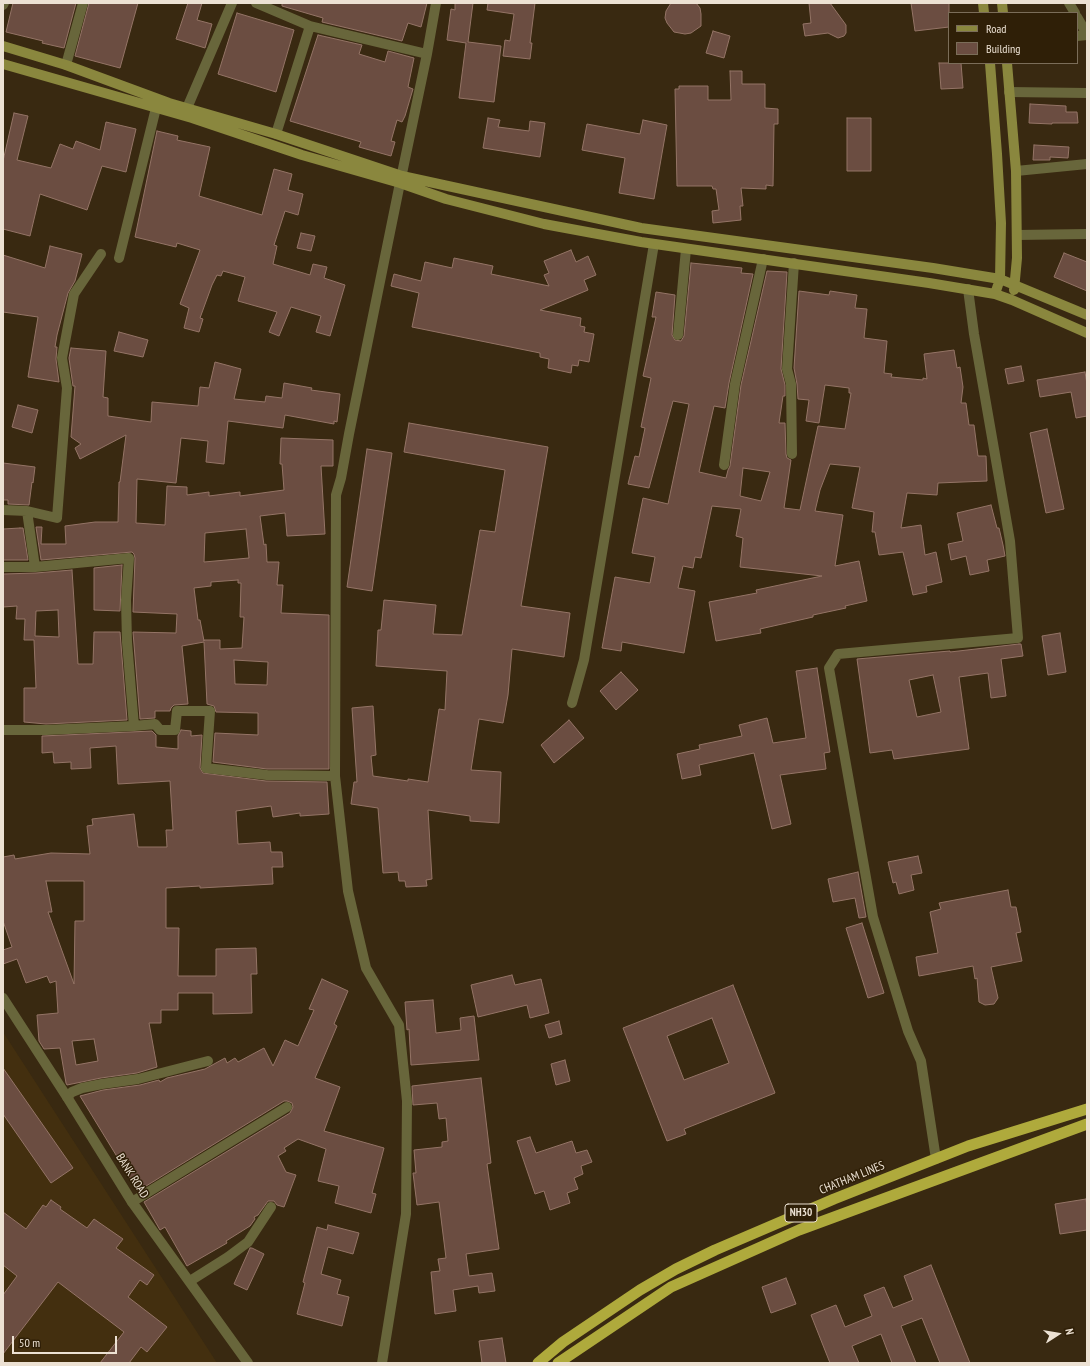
<!DOCTYPE html>
<html>
<head>
<meta charset="utf-8">
<style>
	body { margin:0 }
	#map { position:relative; width:1090px; height:1366px; overflow:hidden; background:#392911; font-family:"PT Sans Narrow",sans-serif }
	canvas { display:block }
	.frame { position:absolute; inset:0; border:4px solid #ece1d3; pointer-events:none }
	.legend { position:absolute; left:948px; top:12px; width:130px; height:52px; box-sizing:border-box; background:#2f1f07; border:1px solid #7b6d59; margin:0; padding:5px 7px; list-style:none; font-size:12px; color:#ece1d3 }
	.legend li { display:flex; align-items:center; gap:8px; height:20px }
	.legend b { width:20px; border:1px solid #7b6d59 }
	.north { position:absolute; left:1038px; top:1314px; width:40px; height:40px; -webkit-text-stroke:3px #2f1f07; paint-order:stroke; rotate:78deg; font-size:11px; font-weight:700; line-height:16px; text-align:center; color:#ece1d3 }
	.north::after { content:''; display:block; margin:auto; width:14px; height:18px; background:#ece1d3; clip-path:polygon(50% 0,100% 100%,50% 72%,0 100%) }
	.scale { position:absolute; left:12px; top:1336px; width:105px; height:18px; box-sizing:border-box; border:2px solid #ece1d3; border-top:0; padding-left:5px; font-size:12px; line-height:14px; white-space:nowrap; color:#ece1d3; -webkit-text-stroke:3px #2f1f07; paint-order:stroke }
</style>
</head>
<body>
<div id="map">
<canvas width="1090" height="1366"></canvas>
<div class="frame"></div>
<ul class="legend">
<li><b style="height:5px;background:#8a873e"></b>Road</li>
<li><b style="height:11px;background:#6b4d41"></b>Building</li>
</ul>
<div class="north">N</div>
<div class="scale">50 m</div>
</div>
<script>
const ctx = document.querySelector('canvas').getContext('2d');
ctx.lineJoin = 'round';
function fillPath(path, color) {
  ctx.fillStyle = color;
  ctx.fill(path, 'evenodd');
}
function toPath(rows) {
  const path = new Path2D();
  for (const r of rows) {
    path.moveTo(r[0], r[1]);
    for (let i = 2; i < r.length; i += 2) path.lineTo(r[i], r[i + 1]);
  }
  return path;
}
function strokePath(path, color, width, dash) {
  ctx.strokeStyle = color;
  ctx.lineWidth = width;
  ctx.lineCap = dash ? 'butt' : 'round';
  ctx.setLineDash(dash || []);
  ctx.stroke(path);
}
function write(font, color, halo, rows, align = 'center') {
  ctx.font = font + ' "PT Sans Narrow",sans-serif';
  ctx.lineWidth = 3;
  ctx.setLineDash([]);
  ctx.textBaseline = 'middle';
  ctx.strokeStyle = halo;
  ctx.fillStyle = color;
  for (const [text, x, y, turn = 0] of rows) {
    ctx.save();
    ctx.translate(x, y);
    ctx.rotate((+turn || 0) * Math.PI / 180);
    ctx.textAlign = isNaN(turn) ? turn : align;
    if (halo) ctx.strokeText(text, 0, 0);
    ctx.fillText(text, 0, 0);
    ctx.restore();
  }
}
fillPath(toPath([
	[3,1032,217,1363,3,1363]
]), '#432f0f');
const building = toPath([
	[13,3,76,3,64,48,42,43,43,41,6,32,13,3],
	[89,3,138,3,120,68,75,56,89,3],
	[188,3,202,3,197,20,212,24,205,48,176,39,188,3],
	[282,3,427,3,421,27,408,23,402,41,322,22,323,18,282,6,282,3],
	[455,3,473,3,468,42,501,46,494,102,459,98,466,43,447,40,451,9,455,10,455,3],
	[488,3,535,3,530,43,532,43,530,59,503,56,505,40,510,41,514,14,487,10,488,3],
	[671,3,696,3,700,8,701,14,701,26,691,33,685,34,674,32,667,23,665,18,666,11,671,3],
	[809,3,830,3,846,25,846,33,844,36,838,38,828,33,805,36,803,24,811,23,809,3],
	[911,3,949,3,949,27,915,31,911,3],
	[237,13,294,30,276,92,218,74,237,13],
	[713,31,730,36,724,58,706,53,713,31],
	[318,35,362,45,359,54,385,62,388,51,414,58,408,87,413,89,405,116,402,122,397,120,391,141,395,142,391,156,359,147,361,142,290,121,318,35],
	[939,63,961,63,963,88,941,89,939,63],
	[730,71,742,71,742,84,765,84,765,108,778,109,778,124,774,124,773,186,766,185,766,189,741,188,743,206,740,206,741,220,713,223,712,211,719,210,716,189,713,189,712,186,677,186,675,89,679,89,679,86,708,86,708,100,731,100,730,71],
	[1030,104,1066,106,1066,112,1077,112,1078,123,1052,123,1052,124,1029,123,1030,104],
	[14,113,28,116,17,160,51,168,60,144,73,149,76,141,100,150,106,122,136,129,126,172,102,166,87,210,40,194,30,236,3,229,3,161,14,113],
	[488,118,500,120,498,127,529,131,530,121,545,123,540,157,483,148,488,118],
	[847,118,871,118,871,171,847,171,847,118],
	[643,120,667,125,654,199,619,193,625,158,582,150,587,124,640,134,643,120],
	[157,131,178,136,177,140,210,147,199,196,262,215,274,169,292,174,288,190,303,194,298,215,285,211,274,245,277,246,273,264,310,275,313,264,327,267,324,278,345,285,330,336,316,332,321,316,291,307,279,336,269,332,277,312,238,301,245,277,223,271,221,276,217,275,212,285,200,318,203,319,199,332,184,328,189,308,180,304,200,250,177,243,176,247,135,237,157,131],
	[1034,145,1069,147,1068,158,1050,157,1050,160,1033,160,1034,145],
	[301,233,315,236,311,251,297,248,301,233],
	[50,246,82,254,75,281,68,293,57,335,55,347,57,347,56,359,59,382,28,377,38,317,3,312,3,255,45,268,50,246],
	[571,250,576,262,588,256,596,275,584,280,588,290,540,310,581,318,580,326,585,327,584,332,594,334,589,362,579,360,578,366,572,365,571,373,548,368,549,359,540,357,540,353,412,327,419,293,391,286,394,274,421,281,425,262,452,268,454,258,493,266,491,274,549,286,544,275,549,273,544,261,571,250],
	[1064,253,1087,262,1087,291,1054,277,1064,253],
	[691,263,742,268,741,273,753,274,729,383,725,408,714,406,699,472,726,478,728,470,730,466,741,385,767,271,787,272,781,369,785,385,785,396,783,396,779,423,785,423,786,454,787,458,791,460,784,508,800,510,818,426,845,429,851,393,849,393,849,388,825,385,819,423,806,421,809,400,798,399,797,384,794,368,799,291,829,295,830,291,857,295,855,308,867,309,864,338,887,341,884,373,892,374,891,377,923,380,923,378,927,379,924,354,954,350,957,368,960,367,963,387,961,403,966,403,969,425,974,425,978,456,986,456,987,481,938,483,937,495,907,493,901,528,921,525,925,555,936,552,942,582,926,586,927,592,913,595,903,552,879,555,875,532,872,532,874,512,852,508,860,467,830,464,820,490,815,511,843,515,835,566,859,561,867,601,845,606,846,608,813,615,813,617,760,629,761,633,716,641,709,602,757,593,756,590,822,576,740,567,743,538,736,536,741,509,712,506,701,558,695,557,693,568,683,566,678,588,695,591,684,653,622,642,621,651,602,648,615,577,650,583,655,557,632,553,643,498,668,504,689,404,673,401,649,488,628,484,635,456,639,457,645,428,641,427,651,378,643,376,656,317,652,317,656,292,675,295,672,335,675,340,681,341,684,336,691,263],
	[743,468,770,472,761,501,740,496,743,468],
	[119,332,148,340,143,357,114,351,119,332],
	[71,348,106,351,103,397,108,398,108,416,151,422,152,402,198,406,200,387,209,388,215,362,241,369,234,399,265,402,266,396,282,398,284,383,312,388,311,390,340,394,337,422,334,421,334,424,285,415,283,428,228,421,224,464,206,462,208,441,181,438,176,483,137,479,136,523,165,525,167,486,187,487,187,495,209,492,209,496,240,492,240,496,284,490,282,464,280,464,281,438,333,440,333,466,321,466,325,534,287,536,285,513,260,516,264,545,266,544,267,562,279,562,277,585,283,585,281,613,329,615,329,769,267,769,213,762,215,733,258,735,258,713,216,712,214,706,207,704,204,642,182,646,188,704,174,705,171,708,170,711,155,711,155,718,140,719,133,632,176,633,177,614,133,612,135,558,134,554,132,552,41,560,36,527,42,527,41,544,66,544,65,526,95,522,118,522,119,482,120,482,126,435,80,459,75,448,81,444,71,437,75,386,73,386,69,358,71,348],
	[246,529,249,558,204,562,205,533,246,529],
	[238,580,238,583,241,583,240,617,244,617,242,648,220,649,220,640,204,640,204,641,200,620,198,620,194,588,211,586,211,582,238,580],
	[234,660,268,662,267,685,235,684,234,660],
	[1021,366,1024,381,1008,384,1005,369,1021,366],
	[1085,372,1087,384,1087,416,1076,418,1071,392,1040,397,1037,380,1085,372],
	[18,405,38,410,32,433,12,427,18,405],
	[409,423,548,447,521,606,570,613,564,657,512,649,508,695,503,723,479,719,471,770,501,772,499,823,470,821,470,816,428,810,432,879,426,880,427,886,406,887,405,881,399,881,398,872,383,873,378,808,351,804,354,782,357,782,352,708,373,706,376,755,371,756,373,776,408,781,408,779,428,782,439,709,445,710,447,671,376,666,378,630,381,630,384,600,436,605,433,634,462,635,480,530,495,532,505,470,404,452,409,423],
	[1047,429,1064,509,1046,513,1030,433,1047,429],
	[367,449,392,453,372,591,347,587,367,449],
	[3,463,35,467,33,483,32,482,29,505,8,504,8,500,3,500,3,463],
	[991,505,997,528,999,528,1003,545,1005,556,987,560,989,571,970,575,966,556,951,560,948,544,963,541,957,513,991,505],
	[20,528,23,528,28,560,3,560,3,529,20,528],
	[122,565,120,611,94,610,94,568,122,565],
	[72,570,78,664,93,664,94,632,120,632,127,720,46,724,24,722,24,688,36,688,34,640,24,640,25,619,16,619,17,606,3,607,3,574,36,573,72,570],
	[58,610,59,637,35,636,36,611,58,610],
	[1060,633,1066,672,1048,675,1042,636,1060,633],
	[1019,644,1021,644,1023,656,1001,659,1006,696,991,698,988,673,959,677,969,749,894,759,892,750,870,753,857,659,950,651,950,652,1019,644],
	[933,675,941,712,917,717,909,680,933,675],
	[817,668,830,752,824,753,826,769,780,775,791,824,772,829,754,753,699,765,701,775,682,779,677,754,700,749,699,745,742,736,739,725,767,718,773,743,806,738,796,671,817,668],
	[621,672,638,690,616,710,600,691,621,672],
	[569,720,584,738,554,763,541,745,569,720],
	[181,730,191,731,191,736,202,735,200,768,203,773,266,781,327,782,329,814,300,816,300,813,273,817,271,806,236,811,238,844,270,842,271,852,282,852,283,867,272,867,273,884,200,888,200,886,166,888,166,928,179,928,178,976,216,976,216,949,256,948,257,974,251,974,252,1013,213,1014,213,993,178,993,178,1010,161,1010,161,1023,149,1023,157,1067,137,1073,101,1078,67,1085,66,1083,60,1048,44,1049,39,1041,37,1015,58,1013,56,981,50,983,47,976,26,983,17,959,3,964,3,950,12,947,3,921,3,857,14,855,15,859,51,853,90,854,87,826,93,825,92,819,134,814,138,847,167,847,166,830,173,830,170,781,118,784,116,746,90,748,91,768,71,769,71,762,54,763,53,752,42,753,42,736,152,731,156,735,156,747,178,749,178,736,181,730],
	[46,881,84,881,84,921,75,921,74,984,48,912,52,912,46,881],
	[94,1039,98,1061,76,1065,72,1041,94,1039],
	[918,856,922,873,911,875,914,890,899,894,896,882,893,883,888,862,918,856],
	[858,872,866,917,859,918,855,898,833,902,828,879,858,872],
	[1008,890,1011,907,1016,907,1021,932,1016,933,1022,961,991,967,998,998,994,1004,985,1005,979,1002,977,978,975,979,973,966,919,976,916,957,938,953,930,912,941,909,939,903,1008,890],
	[862,923,884,993,868,998,846,928,862,923],
	[512,975,515,985,541,979,549,1013,530,1018,527,1005,478,1017,471,985,512,975],
	[322,979,348,991,334,1024,337,1026,315,1078,340,1087,324,1131,384,1148,372,1193,376,1194,371,1213,335,1203,339,1186,318,1181,326,1149,298,1139,284,1148,286,1151,278,1156,286,1172,296,1175,284,1207,277,1205,274,1201,268,1201,258,1215,254,1217,255,1219,250,1226,226,1241,227,1243,187,1266,165,1227,160,1230,144,1202,290,1113,293,1107,292,1103,287,1101,284,1101,138,1191,80,1096,103,1090,140,1085,159,1080,160,1082,167,1078,205,1069,225,1058,227,1063,235,1058,238,1062,264,1048,273,1066,285,1040,298,1046,314,1010,309,1009,322,979],
	[733,985,775,1093,684,1129,686,1134,667,1141,623,1028,733,985],
	[712,1018,729,1063,684,1080,667,1036,712,1018],
	[433,1000,436,1033,461,1030,460,1018,474,1016,479,1060,411,1065,409,1029,407,1030,405,1002,433,1000],
	[559,1021,562,1034,549,1038,545,1025,559,1021],
	[565,1060,570,1081,556,1085,551,1064,565,1060],
	[3,1068,73,1168,51,1183,3,1114,3,1068],
	[481,1078,491,1163,487,1164,499,1249,466,1254,469,1276,492,1273,495,1291,479,1293,478,1286,453,1290,456,1311,435,1314,431,1272,440,1271,438,1259,446,1258,439,1202,417,1205,413,1173,416,1173,414,1150,442,1147,442,1142,448,1141,446,1118,439,1119,437,1103,413,1105,412,1086,481,1078],
	[530,1137,536,1153,572,1141,576,1153,587,1150,592,1162,581,1166,583,1174,574,1178,578,1189,567,1193,570,1203,550,1210,544,1191,535,1194,517,1141,530,1137],
	[1086,1199,1087,1207,1087,1230,1060,1234,1055,1204,1086,1199],
	[51,1200,61,1207,60,1209,87,1228,94,1219,123,1239,116,1248,154,1275,147,1285,140,1280,128,1297,167,1327,147,1352,141,1347,129,1363,100,1363,124,1332,58,1282,3,1354,3,1295,17,1276,3,1265,3,1212,26,1229,43,1205,46,1207,51,1200],
	[328,1225,359,1233,353,1254,328,1247,321,1274,341,1280,337,1294,349,1297,342,1326,297,1314,305,1283,303,1282,317,1227,327,1230,328,1225],
	[250,1248,252,1248,264,1254,247,1290,234,1284,250,1248],
	[931,1265,970,1363,940,1363,922,1318,901,1326,916,1363,892,1363,881,1334,852,1346,859,1363,830,1363,811,1315,836,1305,845,1327,872,1316,864,1295,884,1287,893,1308,913,1300,904,1276,931,1265],
	[786,1278,796,1304,771,1313,762,1287,786,1278],
	[502,1338,506,1363,482,1363,479,1341,502,1338]
]);
fillPath(building, '#6b4d41');
strokePath(building, '#947466', 1);
strokePath(toPath([
	[256,3,310,26,427,54],
	[1069,3,1075,13],
	[3,5,4,3],
	[1077,17,1087,34],
	[1077,36,1087,35],
	[66,65,83,3],
	[1009,92,1087,93],
	[187,108,232,3],
	[276,134,310,26],
	[1016,171,1087,164],
	[1017,235,1087,234],
	[119,258,156,108],
	[678,335,686,249],
	[792,454,791,384,787,369,794,263],
	[724,465,735,384,763,259],
	[3,510,27,511,57,518,67,388,62,358,74,294,101,254],
	[27,511,35,567],
	[3,567,35,567,129,558,126,600,127,642,134,726,46,730,3,730],
	[572,703,584,660,654,244],
	[134,726,155,724,160,730,175,730,177,711,210,711,206,768,267,775,335,776],
	[67,1097,72,1092,82,1088,102,1084,138,1079,208,1061],
	[936,1159,921,1061,908,1031,873,917,829,668,838,654,1018,638,1010,541,974,334,968,289],
	[132,1202,287,1107],
	[190,1281,228,1257,248,1242,271,1207],
	[382,1363,406,1214,407,1101,399,1025,366,968,348,891,335,776,336,495,341,478,349,434,400,183,427,54,436,3]
]), '#68663b', 10);
strokePath(toPath([
	[3,998,67,1097,132,1202,248,1363]
]), '#68663b', 10);
strokePath(toPath([
	[983,3,984,13],
	[1002,3,1003,13],
	[3,46,66,65,169,103,276,134,402,176,641,228,933,268,1000,279,1087,315],
	[990,63,997,154,1001,223,1000,279,995,294],
	[1007,63,1016,171,1017,258,1014,290],
	[3,64,192,118,302,155,400,183,446,199,544,224,641,242,929,283,995,294,1012,300,1087,333]
]), '#8a873e', 10);
strokePath(toPath([
	[538,1363,563,1342,640,1290,676,1269,715,1250,834,1199,968,1146,1087,1109],
	[558,1363,671,1287,799,1230,1087,1124]
]), '#afaa3c', 11);
for (const [x, y, w] of [
	[801,1213,32]
]) {
  const box = new Path2D();
  box.roundRect(x - w / 2, y - 9, w, 18, 3);
  ctx.fillStyle = '#2f1f07';
  ctx.fill(box);
  strokePath(box, '#ece1d3', 1);
}
write('bold 11px', '#ece1d3', null, [
	["NH30",801,1213]
]);
write('12px', '#ece1d3', '#2f1f07', [
	["BANK ROAD",132,1176,58],
	["CHATHAM LINES",852,1178,-22]
]);
</script>
</body>
</html>
